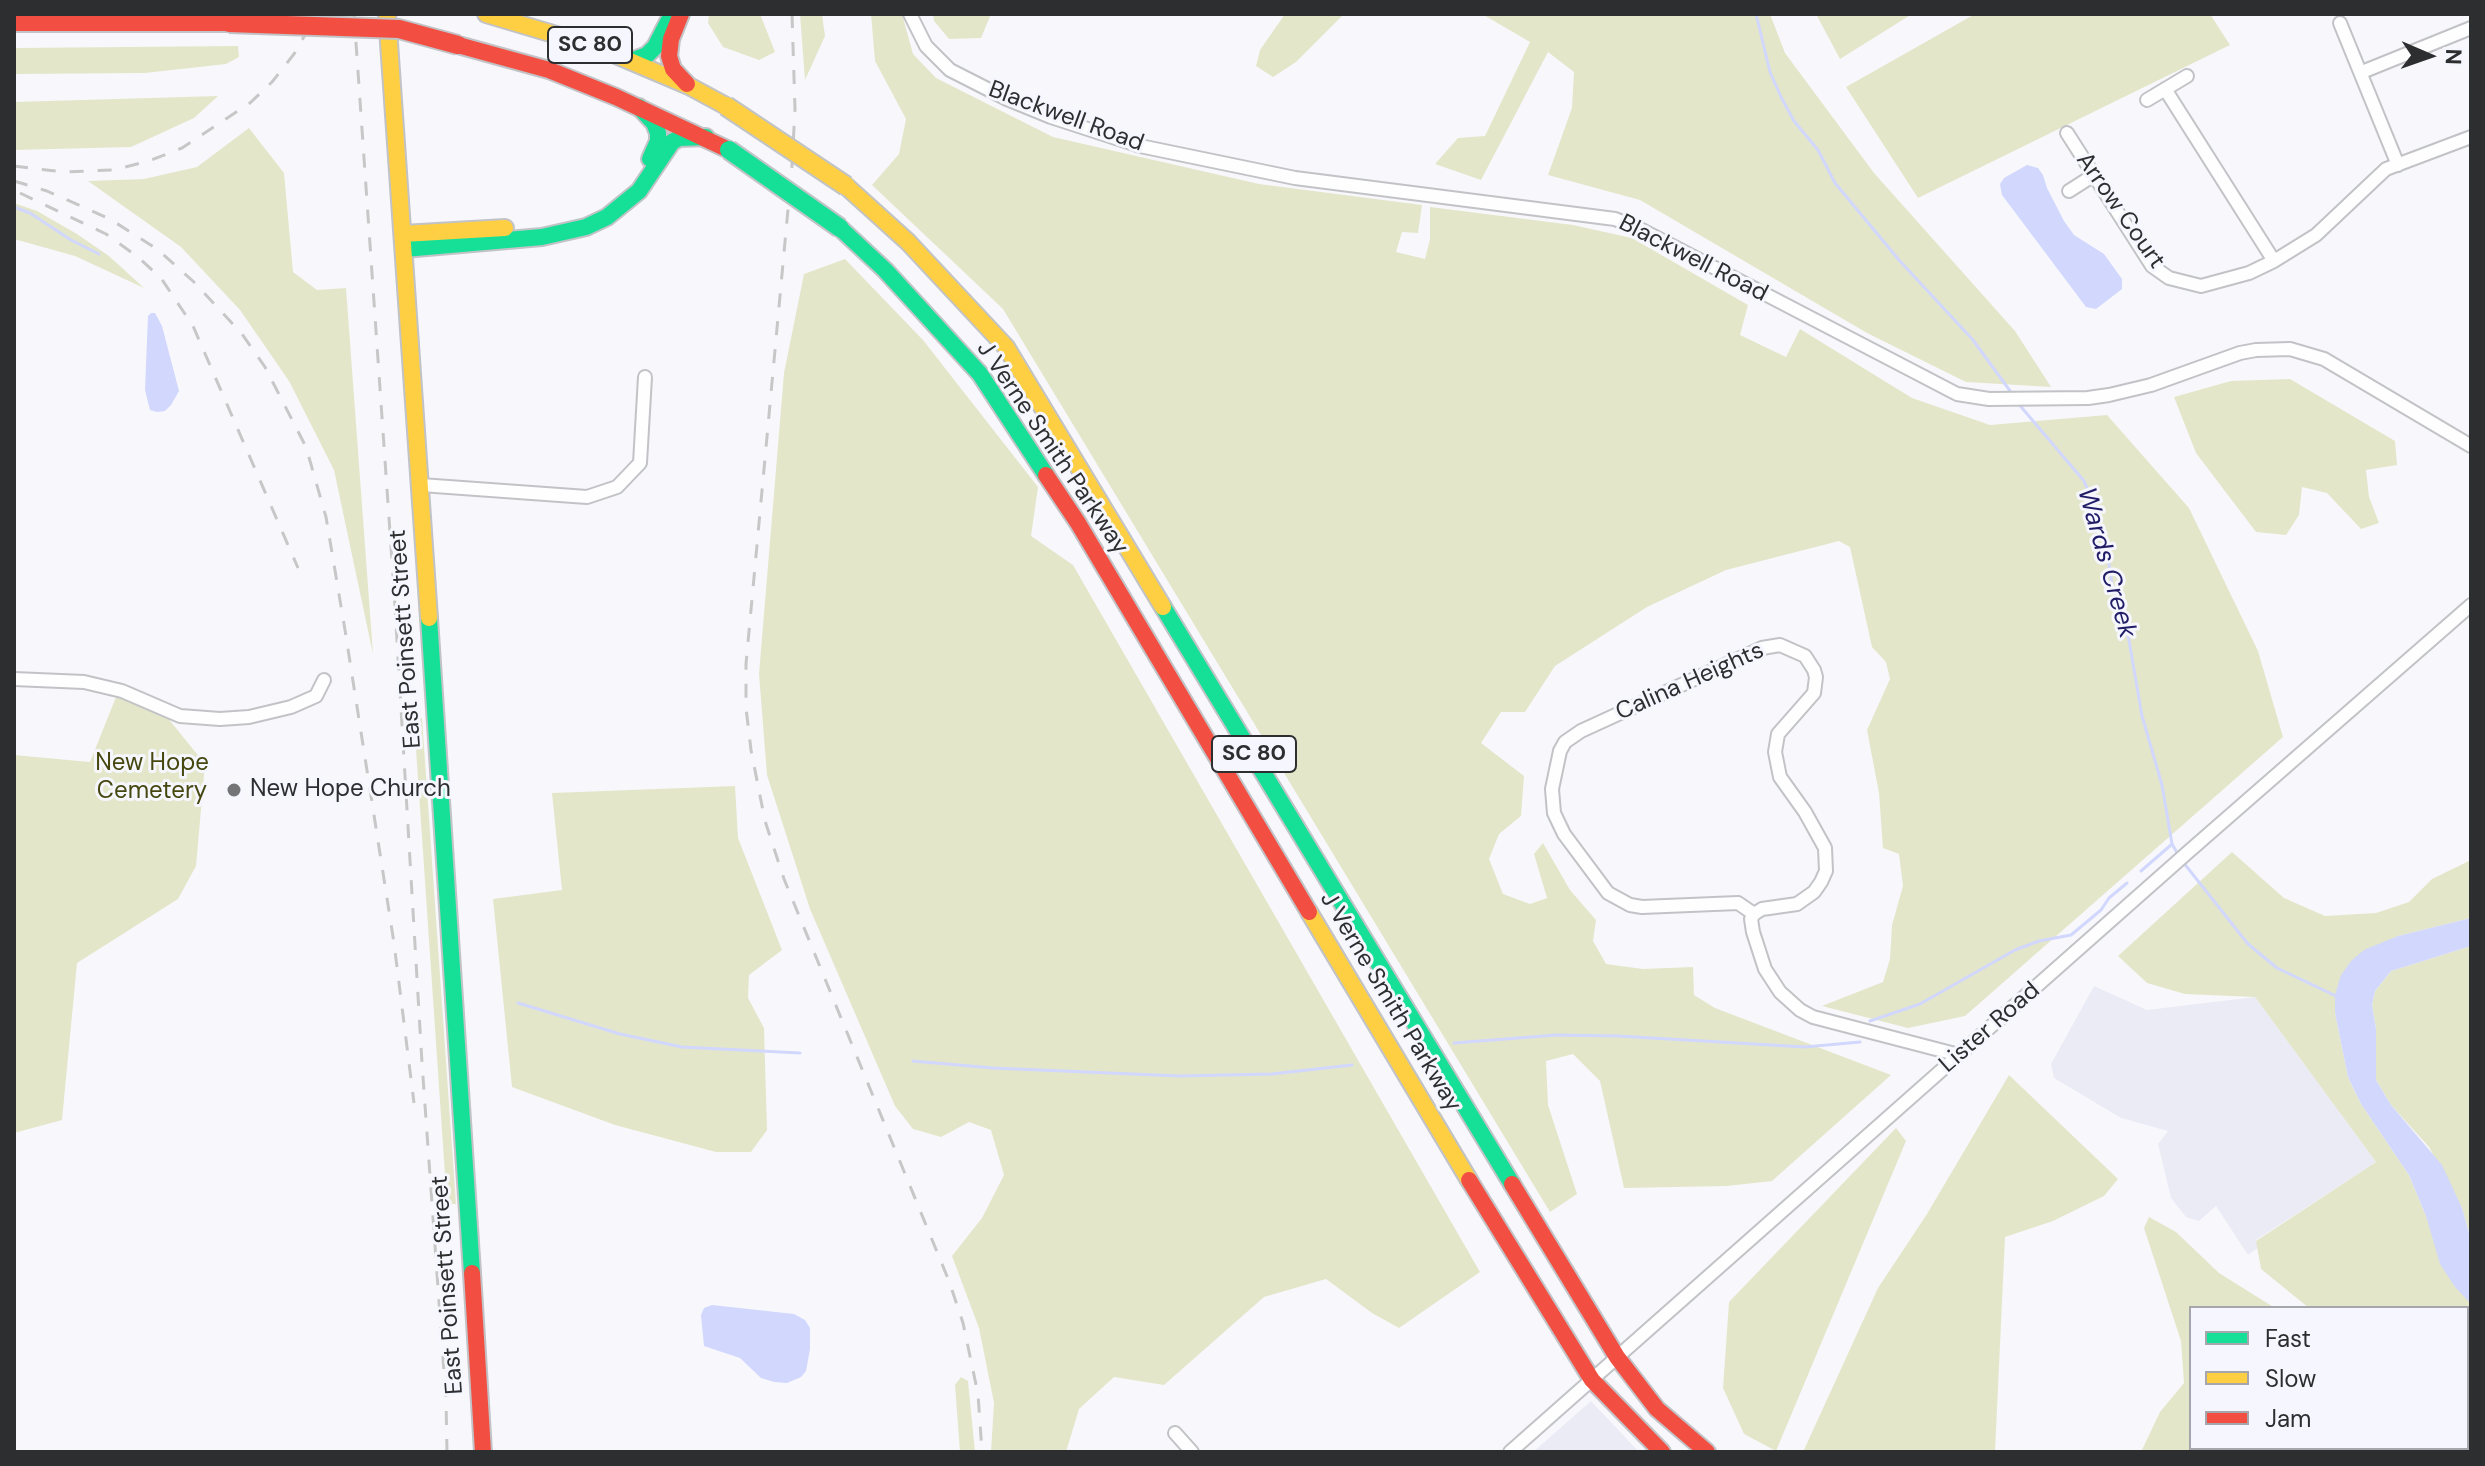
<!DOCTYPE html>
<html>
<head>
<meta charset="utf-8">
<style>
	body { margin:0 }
	#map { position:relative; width:2485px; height:1466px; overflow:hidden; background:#f8f8fc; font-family:"DM Sans",sans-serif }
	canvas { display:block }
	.frame { position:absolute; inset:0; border:16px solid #2d2e30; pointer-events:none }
	.legend { position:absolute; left:2189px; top:1306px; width:280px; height:144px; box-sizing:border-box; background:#f6f7fe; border:2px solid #a6a7ac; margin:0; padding:10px 14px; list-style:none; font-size:24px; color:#2d2e30 }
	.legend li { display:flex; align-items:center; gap:16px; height:40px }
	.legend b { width:40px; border:2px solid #a6a7ac }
	.north { position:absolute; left:2389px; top:16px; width:80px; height:80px; -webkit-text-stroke:6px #f6f7fe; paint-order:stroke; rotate:92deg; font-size:22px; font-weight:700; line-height:32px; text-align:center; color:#2d2e30 }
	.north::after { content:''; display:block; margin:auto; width:28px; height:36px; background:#2d2e30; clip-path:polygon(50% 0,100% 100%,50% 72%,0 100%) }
</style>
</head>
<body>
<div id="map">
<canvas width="2485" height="1466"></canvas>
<div class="frame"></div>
<ul class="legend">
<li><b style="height:10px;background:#16e098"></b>Fast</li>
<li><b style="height:10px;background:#ffcf43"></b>Slow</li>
<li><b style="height:10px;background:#f24e42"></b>Jam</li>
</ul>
<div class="north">N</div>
</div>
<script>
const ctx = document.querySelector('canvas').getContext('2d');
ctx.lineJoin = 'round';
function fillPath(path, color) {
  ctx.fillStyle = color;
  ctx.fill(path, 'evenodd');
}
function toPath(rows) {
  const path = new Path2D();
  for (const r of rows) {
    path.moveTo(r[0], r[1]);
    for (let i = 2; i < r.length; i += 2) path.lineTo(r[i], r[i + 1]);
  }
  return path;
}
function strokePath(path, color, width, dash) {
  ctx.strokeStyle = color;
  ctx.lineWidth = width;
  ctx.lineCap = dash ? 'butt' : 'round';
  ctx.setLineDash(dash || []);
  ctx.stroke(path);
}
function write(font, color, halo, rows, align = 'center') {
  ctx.font = font + ' "DM Sans",sans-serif';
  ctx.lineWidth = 6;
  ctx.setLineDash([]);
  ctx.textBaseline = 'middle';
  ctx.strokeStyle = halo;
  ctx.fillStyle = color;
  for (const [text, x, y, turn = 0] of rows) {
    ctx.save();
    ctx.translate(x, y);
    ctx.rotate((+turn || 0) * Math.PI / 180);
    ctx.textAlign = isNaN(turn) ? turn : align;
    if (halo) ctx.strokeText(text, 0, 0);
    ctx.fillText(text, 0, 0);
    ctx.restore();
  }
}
fillPath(toPath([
	[2094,986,2147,1010,2255,997,2376,1162,2256,1240,2258,1248,2248,1255,2216,1206,2199,1221,2186,1217,2171,1198,2158,1144,2168,1131,2121,1118,2054,1078,2051,1064],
	[1591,1401,1639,1452,1533,1452]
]), '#eaebf5');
fillPath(toPath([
	[709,14,760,14,775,52,759,60,723,47,708,23],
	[800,14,822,14,825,36,805,80],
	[871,14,902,14,913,54,936,78,1053,137,1259,184,1422,205,1418,233,1402,232,1396,252,1425,259,1430,239,1430,207,1573,225,1632,238,1748,305,1740,335,1786,357,1800,329,1912,398,1990,425,2107,415,2189,508,2258,651,2283,737,1965,1016,1908,1028,1822,1006,1883,982,1890,959,1892,925,1903,886,1899,854,1883,848,1879,793,1867,730,1890,679,1886,662,1872,647,1850,547,1839,541,1726,570,1647,607,1555,666,1525,712,1501,712,1481,743,1524,776,1521,816,1499,834,1489,859,1503,894,1530,904,1547,898,1534,854,1543,843,1570,890,1596,920,1593,941,1606,964,1643,969,1693,967,1694,995,1715,1008,1891,1075,1772,1181,1727,1186,1624,1188,1600,1081,1573,1054,1546,1061,1548,1105,1577,1194,1550,1212,1003,309,872,185,899,154,906,119,875,61],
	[933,14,991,14,981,38,949,39,934,21],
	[1285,14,1344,14,1296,62,1273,77,1256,66,1260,50],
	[1482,14,1770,14,1785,53,1874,173,2015,331,2051,387,1966,382,1867,333,1640,200,1548,175,1572,108,1574,72,1548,52,1481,180,1435,164,1458,138,1485,136,1530,42],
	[1816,14,1912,14,1840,59],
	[1975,14,2210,14,2230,45,1918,198,1846,87],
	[238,46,239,57,226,64,145,73,14,74,14,48],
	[218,96,194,118,131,147,14,150,14,102],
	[249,128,284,173,293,272,317,290,346,288,373,654,334,470,289,381,240,310,181,247,88,181,144,179,197,167],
	[14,203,37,211,77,234,109,256,144,288,75,256,14,239],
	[845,259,923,340,1038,487,1031,536,1073,565,1480,1272,1399,1328,1372,1313,1326,1279,1264,1297,1164,1385,1114,1377,1079,1409,1066,1452,991,1452,994,1403,979,1328,952,1256,982,1218,1004,1175,991,1130,969,1122,941,1137,913,1129,895,1106,810,909,767,775,759,674,784,373,804,274],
	[2290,379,2395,441,2397,465,2366,470,2369,497,2379,523,2361,529,2327,493,2302,487,2299,515,2286,535,2256,532,2196,453,2174,397,2231,381],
	[116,697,157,709,167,717,205,764,196,866,178,899,77,963,62,1120,14,1133,14,755,90,762],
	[422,718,456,1204,447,1204,414,720],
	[735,786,738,838,782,950,749,975,748,998,764,1028,767,1130,751,1152,716,1152,615,1125,512,1087,493,899,562,890,552,793],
	[2232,852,2284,898,2325,916,2376,913,2409,902,2432,879,2471,860,2471,918,2398,936,2335,995,2335,1013,2348,1077,2361,1104,2409,1175,2426,1216,2471,1304,2471,1415,2467,1410,2467,1308,2309,1308,2261,1269,2256,1241,2376,1162,2255,997,2185,994,2147,983,2118,956],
	[2471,946,2471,1240,2462,1208,2429,1147,2391,1105,2376,1080,2376,1029,2372,1005,2375,991,2391,971],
	[2009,1075,2118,1179,2104,1196,2053,1221,2005,1237,1995,1452,1803,1452,1878,1288,1927,1214],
	[1896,1128,1906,1141,1776,1451,1744,1434,1723,1388,1729,1302],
	[2149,1217,2176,1232,2219,1273,2275,1308,2191,1308,2191,1448,2460,1448,2462,1452,2141,1452,2160,1412,2184,1383,2181,1341,2144,1228],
	[961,1377,968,1381,975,1452,960,1452,955,1385]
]), '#e4e6ca');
fillPath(toPath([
	[2027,165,2038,168,2043,175,2047,188,2064,221,2074,235,2104,254,2122,279,2122,289,2096,309,2086,307,2002,195,2000,184,2004,178],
	[151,313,155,313,162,326,179,391,171,405,165,411,157,412,150,410,145,390,148,316],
	[2471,918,2471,946,2391,971,2375,991,2372,1005,2376,1029,2376,1080,2391,1105,2442,1165,2462,1208,2471,1240,2471,1304,2455,1287,2440,1264,2426,1216,2409,1175,2361,1104,2348,1077,2335,1013,2335,995,2341,975,2351,961,2364,950,2398,936],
	[712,1305,794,1314,805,1320,810,1328,810,1349,806,1371,801,1377,787,1383,774,1382,761,1378,740,1358,704,1346,701,1315,704,1308]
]), '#d1d7fd');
strokePath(toPath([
	[1756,14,1770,72,1781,97,1794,121,1818,150,1835,183,1899,260,1973,340,2013,395],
	[14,207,30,213,71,240,99,254],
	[2017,402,2084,481,2094,504,2106,544,2112,584,2126,623,2142,716,2162,785,2172,844,2179,856],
	[2183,862,2248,944,2277,968,2336,996],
	[2141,871,2171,845],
	[518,1003,620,1034,682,1047,800,1053],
	[1870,1021,1920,1004,2015,950,2039,941,2071,935,2101,910,2109,898,2127,883],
	[1454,1043,1556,1035,1618,1036,1805,1047,1860,1042],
	[913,1061,993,1068,1179,1076,1272,1074,1352,1065]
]), '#d1d7fd', 3);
const street = toPath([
	[910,14,926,46,950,70,1007,99,1051,117,1140,146,1295,178,1615,219,1642,230,1957,394,1989,399,2088,398,2109,395,2151,385,2240,353,2256,350,2290,349,2324,359,2471,446],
	[2340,23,2398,165],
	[2362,72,2471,28],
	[2165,89,2274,261],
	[2147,100,2187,76],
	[2067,133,2152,266,2169,278,2201,286,2249,273,2274,261,2316,235,2386,169,2471,137],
	[2069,191,2094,175],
	[421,485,587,497,617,487,640,463,645,377],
	[1780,645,1805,656,1814,670,1816,677,1814,693,1778,734,1775,752,1780,777,1805,812,1825,848,1826,871,1821,882,1814,892,1797,904,1762,909,1754,914,1738,903,1642,907,1630,905,1608,893,1564,834,1554,813,1552,789,1560,751,1565,742,1581,731,1762,648,1780,645],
	[14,679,84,682,122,691,180,716,220,719,249,717,291,707,316,696,324,680],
	[1754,914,1751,919,1753,932,1765,969,1780,992,1800,1010,1813,1017,1959,1055],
	[1175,1433,1192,1452],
	[1510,1452,2187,853,2471,605]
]);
const fast = toPath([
	[631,61,647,55,655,47,669,20],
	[639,107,654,123,658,133,658,141,650,159],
	[840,228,885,270,980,374,1046,475],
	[404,249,542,237,586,227,607,217,639,191,672,142,679,138,706,137],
	[1163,607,1512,1184],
	[429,618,472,1273]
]);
const slow = toPath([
	[387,14,429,618],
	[486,14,597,47,689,86,726,106],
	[846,186,908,242,1006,347,1163,607],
	[403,234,505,228],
	[1309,912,1469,1180]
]);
const jam = toPath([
	[681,14,671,39,669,56,673,69,687,84],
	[14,23,229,23],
	[458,45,549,70,616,97,729,150],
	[1046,475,1078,523,1309,912],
	[1469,1180,1592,1380,1662,1452],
	[1512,1184,1617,1357,1657,1409,1707,1452],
	[472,1273,483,1452]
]);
strokePath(street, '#c2c3c6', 16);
strokePath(fast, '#c2c3c6', 20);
strokePath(slow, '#c2c3c6', 20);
strokePath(jam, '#c2c3c6', 20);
strokePath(street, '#fefeff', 12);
strokePath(fast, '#16e098', 16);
strokePath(slow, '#ffcf43', 16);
strokePath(jam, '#f24e42', 16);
strokePath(toPath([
	[354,14,394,590,422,1063,446,1400,447,1452],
	[792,14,795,109,792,166,746,664,746,708,751,750,765,821,784,879,949,1281,963,1323,978,1394,982,1452],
	[14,166,63,172,113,170,149,161,182,148,250,103,272,82,294,54,317,14],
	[14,181,47,191,110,219,157,249,194,282,242,334,265,367,306,447,326,517,345,630,394,943,414,1103],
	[20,193,106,234,138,257,161,278,193,326,298,568]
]), '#c7c7c7', 3, [14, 14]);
const fastBridge = toPath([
	[729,150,840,228]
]);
const slowBridge = toPath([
	[726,106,846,186]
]);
const jamBridge = toPath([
	[229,23,399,29,458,45]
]);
strokePath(fastBridge, '#c2c3c6', 22, []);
strokePath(slowBridge, '#c2c3c6', 22, []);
strokePath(jamBridge, '#c2c3c6', 22, []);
strokePath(fastBridge, '#16e098', 18);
strokePath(slowBridge, '#ffcf43', 18);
strokePath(jamBridge, '#f24e42', 18);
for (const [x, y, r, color] of [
	[234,790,8,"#747577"]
]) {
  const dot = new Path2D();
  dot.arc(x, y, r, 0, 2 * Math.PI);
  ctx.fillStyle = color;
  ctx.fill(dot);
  strokePath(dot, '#f6f7fe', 3);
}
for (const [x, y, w] of [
	[590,45,84],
	[1254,754,84]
]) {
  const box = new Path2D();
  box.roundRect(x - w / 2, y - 18, w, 36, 6);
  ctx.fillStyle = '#f6f7fe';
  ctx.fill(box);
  strokePath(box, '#2d2e30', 2);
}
write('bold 22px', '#2d2e30', null, [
	["SC 80",590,45],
	["SC 80",1254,754]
]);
write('24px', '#2d2e30', '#f6f7fe', [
	["Blackwell Road",1066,117,20],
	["Arrow Court",2120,211,55],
	["Blackwell Road",1693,259,27],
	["J Verne Smith Parkway",1052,448,56],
	["East Poinsett Street",406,639,-94],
	["Calina Heights",1690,682,-24],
	["J Verne Smith Parkway",1390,1002,59],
	["Lister Road",1990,1028,-41],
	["East Poinsett Street",448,1285,-94]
]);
write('24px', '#45470f', '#f6f7fe', [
	["New Hope",152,764],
	["Cemetery",152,792]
]);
write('24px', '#2d2e30', '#f6f7fe', [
	["New Hope Church",250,790]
], 'left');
write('italic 26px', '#211d67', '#f6f7fe', [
	["Wards Creek",2106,563,74]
]);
</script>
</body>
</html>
